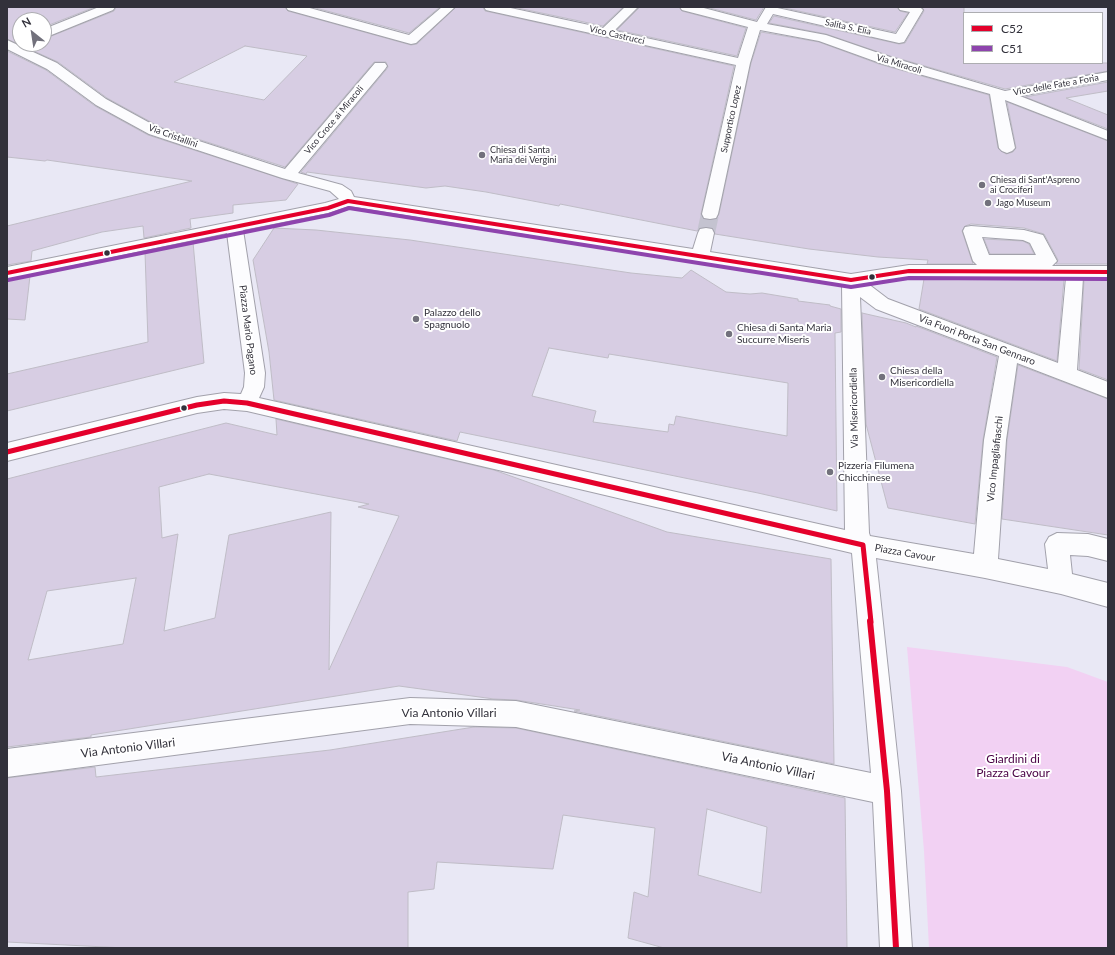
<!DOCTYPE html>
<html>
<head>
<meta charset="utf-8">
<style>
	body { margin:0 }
	#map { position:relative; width:1115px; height:955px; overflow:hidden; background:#e9e8f5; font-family:Lato,sans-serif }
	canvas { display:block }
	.frame { position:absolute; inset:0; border:8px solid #32313b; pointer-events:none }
	.legend { position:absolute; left:963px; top:12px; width:140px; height:52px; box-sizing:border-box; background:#fff; border:1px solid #adadb1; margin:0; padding:5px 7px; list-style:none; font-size:12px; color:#32313b }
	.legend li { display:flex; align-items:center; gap:8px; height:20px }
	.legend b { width:20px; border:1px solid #adadb1 }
	.north { position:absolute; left:12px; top:12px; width:40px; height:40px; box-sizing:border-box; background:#fff; border:1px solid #adadb1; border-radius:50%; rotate:330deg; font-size:11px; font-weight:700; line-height:16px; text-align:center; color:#32313b }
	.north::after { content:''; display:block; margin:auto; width:14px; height:18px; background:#72717c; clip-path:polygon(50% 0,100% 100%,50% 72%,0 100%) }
</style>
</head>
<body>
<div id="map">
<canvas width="1115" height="955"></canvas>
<div class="frame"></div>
<ul class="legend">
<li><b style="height:5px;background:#e4002b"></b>C52</li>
<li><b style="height:5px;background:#8e44ad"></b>C51</li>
</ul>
<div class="north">N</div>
</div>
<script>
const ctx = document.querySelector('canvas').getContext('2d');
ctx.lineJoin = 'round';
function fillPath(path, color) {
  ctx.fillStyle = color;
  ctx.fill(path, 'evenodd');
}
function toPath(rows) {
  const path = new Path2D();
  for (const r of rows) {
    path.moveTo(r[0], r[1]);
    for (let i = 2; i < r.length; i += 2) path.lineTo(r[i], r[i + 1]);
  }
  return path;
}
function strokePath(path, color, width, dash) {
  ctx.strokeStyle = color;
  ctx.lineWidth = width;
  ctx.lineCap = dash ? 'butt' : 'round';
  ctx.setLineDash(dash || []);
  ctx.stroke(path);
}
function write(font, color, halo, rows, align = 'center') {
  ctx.font = font + ' Lato,sans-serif';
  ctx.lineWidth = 4;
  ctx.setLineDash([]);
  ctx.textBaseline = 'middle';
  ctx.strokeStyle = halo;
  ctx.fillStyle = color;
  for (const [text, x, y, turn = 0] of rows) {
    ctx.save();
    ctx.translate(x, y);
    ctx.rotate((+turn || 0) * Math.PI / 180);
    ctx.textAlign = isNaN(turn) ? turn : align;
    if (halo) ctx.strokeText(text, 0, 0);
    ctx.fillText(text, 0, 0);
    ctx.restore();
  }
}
fillPath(toPath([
	[907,647,1067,667,1108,682,1108,948,929,948,924,851]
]), '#f2d1f3');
const building = toPath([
	[7,7,95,7,44,27,44,20,20,20,20,44,44,44,44,39,114,11,116,7,285,7,288,11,411,45,417,44,456,7,483,7,485,11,490,12,734,66,701,214,704,219,710,220,716,219,719,214,751,63,761,32,819,42,879,64,989,95,998,148,1006,154,1013,152,1016,148,1007,102,1108,141,1108,264,1056,264,1058,260,1044,234,1024,228,971,224,965,226,962,231,973,264,927,264,928,260,878,257,809,249,715,234,712,228,700,228,697,231,560,204,559,206,486,192,445,186,426,188,307,172,306,174,301,172,386,70,388,67,386,62,374,62,285,167,160,127,107,98,58,62,7,39,7,7],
	[245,46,307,56,264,100,174,82,245,46],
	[312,7,440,7,409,33,312,7],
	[513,7,623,7,603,26,513,7],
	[640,7,679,7,682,11,746,28,737,56,617,30,640,7],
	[706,7,764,7,756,20,706,7],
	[780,7,897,7,900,11,908,13,895,32,780,7],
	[922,7,964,7,964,63,1108,63,1108,71,1005,89,890,56,826,34,769,23,774,16,899,44,905,43,924,11,922,7],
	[7,51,46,70,95,106,148,135,298,184,286,200,233,205,233,213,190,219,191,228,144,238,143,226,102,232,32,251,31,261,7,265,7,226,192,181,47,160,45,161,7,157,7,51],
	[1108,82,1108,91,1066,98,1108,115,1108,129,1025,97,1108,82],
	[274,228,316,230,410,240,631,273,682,278,691,270,726,292,750,294,762,293,798,299,798,301,830,305,830,306,841,309,841,332,835,333,837,511,758,493,460,432,457,441,274,400,269,352,253,260,274,228],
	[549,348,608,358,609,354,788,383,787,436,676,416,674,425,669,424,668,432,593,422,596,411,532,396,549,348],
	[984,239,1023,241,1029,244,1034,254,990,254,984,239],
	[193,242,204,363,7,411,7,374,148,342,145,252,193,242],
	[30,276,25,320,7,319,7,280,30,276],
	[924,279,1064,279,1057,361,919,309,924,279],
	[1084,280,1108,280,1108,380,1079,369,1084,280],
	[862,313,906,323,916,327,916,326,997,357,983,440,975,524,888,508,866,424,862,313],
	[1018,365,1108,399,1108,535,1002,519,1007,440,1018,365],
	[276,419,494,470,667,532,831,559,834,764,574,711,580,710,516,700,494,699,399,686,91,735,91,737,7,747,7,479,226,423,277,435,276,419],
	[209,474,369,504,358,507,399,516,329,670,331,512,229,535,215,618,164,631,178,534,162,538,159,487,209,474],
	[136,578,123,644,28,660,47,591,136,578],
	[474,727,516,728,845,798,847,948,664,948,628,938,634,892,648,897,655,828,563,815,553,869,437,862,434,889,408,892,408,948,125,948,7,942,7,778,95,767,96,777,330,750,474,727],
	[707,809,767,827,761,893,698,875,707,809]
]);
fillPath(building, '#d7cde3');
strokePath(building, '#bfbcc6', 1);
strokePath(toPath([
	[706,233,710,214]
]), '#c4c3d0', 18, [18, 8]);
const minor = toPath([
	[99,7,115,7,113,10,44,38,44,29,99,7],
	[286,7,306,7,409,35,442,7,455,7,416,43,411,44,288,10,286,7],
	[484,7,506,7,603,28,625,7,638,7,614,31,738,58,748,27,682,10,680,7,700,7,757,22,766,7,773,7,896,34,910,12,900,10,898,7,920,7,923,10,904,42,899,43,773,14,767,24,826,35,890,57,1005,91,1108,72,1108,80,1020,96,1108,131,1108,140,1005,100,1015,148,1012,151,1007,153,1002,151,999,148,990,94,880,63,819,41,760,30,750,63,718,214,716,218,710,219,704,218,702,214,736,65,490,11,486,10,484,7],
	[7,40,57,63,106,99,159,128,285,169,375,63,385,63,387,66,385,69,298,173,342,185,351,191,354,197,693,249,698,233,700,229,706,228,712,229,714,233,710,252,851,274,909,265,977,265,973,261,963,231,965,227,971,226,1024,230,1043,235,1057,261,1052,266,1108,266,1108,278,1083,278,1077,370,1108,382,1108,398,1017,363,1006,440,998,559,1048,569,1045,544,1049,537,1057,533,1088,534,1108,539,1108,561,1088,556,1070,555,1072,574,1108,583,1108,607,1061,594,985,578,876,558,901,791,912,948,880,948,873,802,516,727,410,724,7,777,7,749,410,698,516,701,871,773,852,553,247,411,224,409,197,413,7,461,7,443,197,397,224,393,241,394,244,387,245,373,227,233,7,279,7,267,325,203,339,199,330,191,282,178,149,134,96,105,47,69,7,49,7,40],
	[349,206,842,285,845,530,259,398,264,387,265,373,243,230,328,213,349,206],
	[982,237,1023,240,1030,243,1036,255,989,255,982,237],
	[909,277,1066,278,1058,363,888,299,867,283,909,277],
	[860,297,876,309,999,356,984,440,974,554,870,536,869,533,860,297]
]);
strokePath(minor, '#a2a1ab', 2);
fillPath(minor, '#fcfcfe');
strokePath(toPath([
	[7,273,328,208,348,201,851,280,909,271,1108,272]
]), '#e4002b', 4);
strokePath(toPath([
	[7,452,197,405,224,401,247,403,863,545,871,622]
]), '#e4002b', 5);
strokePath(toPath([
	[870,621,887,791,896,948]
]), '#e4002b', 6);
strokePath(toPath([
	[8,280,329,215,349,208,851,287,909,278,1108,279]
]), '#8e44ad', 4);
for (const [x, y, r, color] of [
	[482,155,4,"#72717c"],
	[982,185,4,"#72717c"],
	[988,203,4,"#72717c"],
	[107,253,3.5,"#32313b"],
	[872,277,3.5,"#32313b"],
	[416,319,4,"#72717c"],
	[729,334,4,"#72717c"],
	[882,377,4,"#72717c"],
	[184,408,3.5,"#32313b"],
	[830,472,4,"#72717c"]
]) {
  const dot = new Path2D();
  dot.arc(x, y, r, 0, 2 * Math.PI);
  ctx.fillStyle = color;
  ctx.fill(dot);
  strokePath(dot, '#fff', 1.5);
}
write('9px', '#32313b', '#fff', [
	["Salita S. Elia",848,27,12],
	["Vico Castrucci",617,35,13],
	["Via Miracoli",899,64,17],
	["Vico delle Fate a Foria",1056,85,-10],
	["Supportico Lopez",731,119,-78],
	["Vico Croce ai Miracoli",334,120,-50],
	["Via Cristallini",173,136,20]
]);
write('9px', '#32313b', '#fff', [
	["Chiesa di Santa",490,150],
	["Maria dei Vergini",490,160],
	["Chiesa di Sant'Aspreno",990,180],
	["ai Crociferi",990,190],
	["Jago Museum",996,203]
], 'left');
write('10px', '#32313b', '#fff', [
	["Palazzo dello",424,313],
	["Spagnuolo",424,325],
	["Chiesa di Santa Maria",737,328],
	["Succurre Miseris",737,340],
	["Chiesa della",890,371],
	["Misericordiella",890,383],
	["Pizzeria Filumena",838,466],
	["Chicchinese",838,478]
], 'left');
write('10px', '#32313b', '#fff', [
	["Piazza Mario Pagano",248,330,83],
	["Via Fuori Porta San Gennaro",977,340,21],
	["Via Misericordiella",854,408,-91],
	["Vico Impagliafiaschi",995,459,-84],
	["Piazza Cavour",905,553,10]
]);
write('12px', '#32313b', '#fff', [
	["Via Antonio Villari",449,713],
	["Via Antonio Villari",128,748,-7],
	["Via Antonio Villari",768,766,12]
]);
write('12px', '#490144', '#fff', [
	["Giardini di",1013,759],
	["Piazza Cavour",1013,773]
]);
</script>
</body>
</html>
